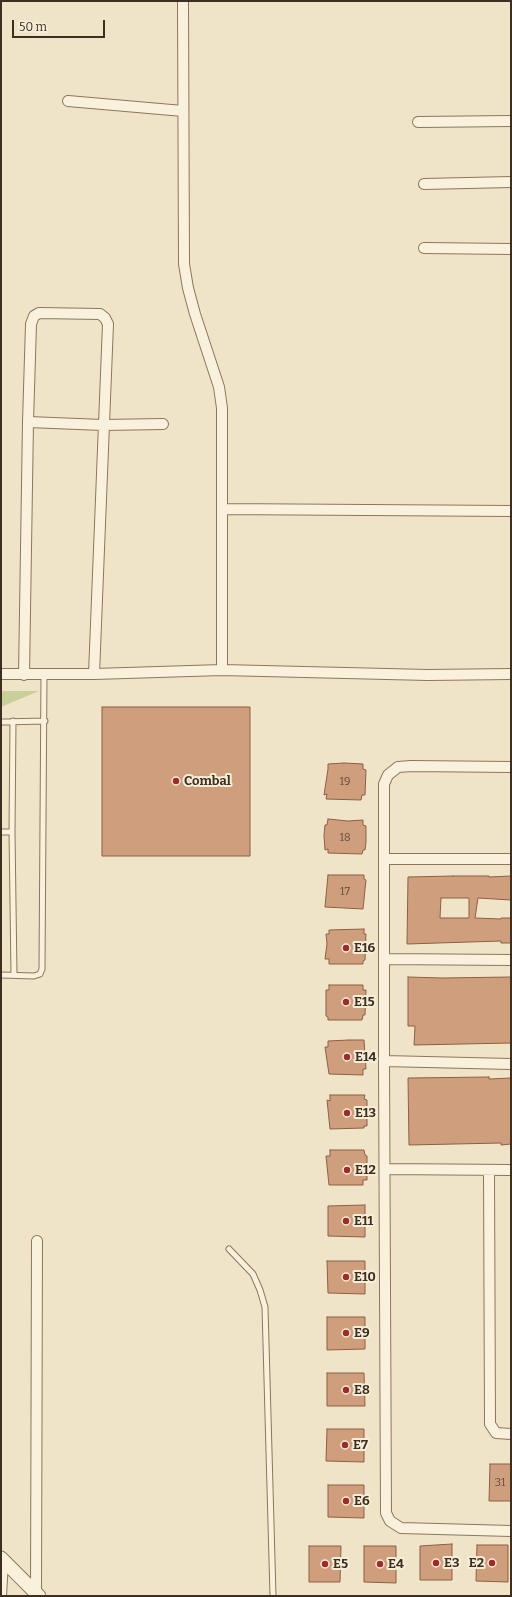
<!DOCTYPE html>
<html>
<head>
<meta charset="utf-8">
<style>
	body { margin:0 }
	#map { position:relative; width:512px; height:1597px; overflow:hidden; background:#f0e4c8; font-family:Bitter,serif }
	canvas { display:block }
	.frame { position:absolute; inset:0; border:2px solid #3d2e20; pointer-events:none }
	.scale { position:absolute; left:12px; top:20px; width:93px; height:18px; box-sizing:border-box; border:2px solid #3d2e20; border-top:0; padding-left:5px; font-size:12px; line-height:14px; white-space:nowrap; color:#3d2e20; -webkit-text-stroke:3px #f7eed8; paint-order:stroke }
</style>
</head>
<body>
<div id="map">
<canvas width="512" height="1597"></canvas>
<div class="frame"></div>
<div class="scale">50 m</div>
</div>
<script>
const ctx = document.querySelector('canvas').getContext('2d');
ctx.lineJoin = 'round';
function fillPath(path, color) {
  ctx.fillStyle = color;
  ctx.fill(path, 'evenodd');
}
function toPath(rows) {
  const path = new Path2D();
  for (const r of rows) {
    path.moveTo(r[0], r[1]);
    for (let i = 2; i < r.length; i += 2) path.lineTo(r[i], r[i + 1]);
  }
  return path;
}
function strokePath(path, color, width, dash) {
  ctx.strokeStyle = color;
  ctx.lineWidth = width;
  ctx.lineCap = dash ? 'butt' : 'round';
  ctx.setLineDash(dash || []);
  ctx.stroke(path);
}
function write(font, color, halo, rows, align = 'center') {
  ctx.font = font + ' Bitter,serif';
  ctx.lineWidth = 4;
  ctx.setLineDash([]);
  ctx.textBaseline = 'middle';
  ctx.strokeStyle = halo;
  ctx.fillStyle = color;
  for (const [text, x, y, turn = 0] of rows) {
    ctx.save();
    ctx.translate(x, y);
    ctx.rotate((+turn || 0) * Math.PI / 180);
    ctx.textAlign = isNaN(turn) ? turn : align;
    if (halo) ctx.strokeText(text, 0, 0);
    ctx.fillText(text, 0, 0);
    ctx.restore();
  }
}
fillPath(toPath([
	[1,691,39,691,1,707]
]), '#c9cf9b');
const building = toPath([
	[102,707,250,707,250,856,102,856,102,707],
	[344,763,363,764,363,769,366,770,365,795,362,795,361,800,326,799,327,794,324,795,328,769,328,764,344,763],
	[328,819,348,821,363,820,363,825,366,826,366,842,365,850,363,850,362,854,328,853,328,849,325,850,324,835,325,825,327,825,328,819],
	[328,875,364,875,364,879,366,880,363,909,325,907,328,875],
	[453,876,489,876,489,877,511,876,511,900,478,898,475,918,501,919,501,918,511,918,511,943,501,943,501,941,407,944,408,877,453,876],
	[441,898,469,898,469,918,440,918,441,898],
	[364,929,364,934,366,934,365,960,363,961,363,964,329,964,329,959,325,959,327,944,326,934,329,934,329,930,364,929],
	[408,977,442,978,511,977,511,1043,414,1045,415,1026,408,1026,408,977],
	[329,985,363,985,363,990,366,990,365,1015,363,1015,362,1020,328,1020,328,1017,326,1016,326,990,329,990,329,985],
	[349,1040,364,1040,366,1069,363,1069,363,1075,329,1074,325,1047,328,1047,328,1041,349,1040],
	[489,1077,489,1079,511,1078,511,1144,501,1145,501,1143,409,1145,408,1078,489,1077],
	[330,1095,365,1095,364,1099,367,1100,367,1126,364,1126,364,1128,330,1129,327,1100,330,1101,330,1095],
	[330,1150,364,1150,365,1155,367,1156,367,1180,363,1180,363,1185,329,1185,326,1156,330,1156,330,1150],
	[365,1205,365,1237,328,1236,328,1206,365,1205],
	[327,1261,365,1261,365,1294,328,1293,327,1261],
	[327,1317,365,1317,365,1349,327,1350,327,1317],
	[327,1373,364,1373,365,1406,327,1406,327,1373],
	[327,1429,364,1429,364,1462,326,1461,327,1429],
	[490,1464,511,1464,511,1501,489,1501,490,1464],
	[328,1485,364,1485,364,1518,328,1517,328,1485],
	[452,1544,452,1580,420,1580,420,1546,452,1544],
	[477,1545,508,1545,508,1582,476,1581,477,1545],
	[309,1546,341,1546,340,1582,309,1582,309,1546],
	[364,1546,396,1546,396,1583,364,1582,364,1546]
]);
fillPath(building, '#cf9f7d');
strokePath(building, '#8d5f41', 1);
const service = toPath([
	[13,721,12,832,14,975],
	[1,722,45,721],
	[1,832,12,832],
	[1,975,34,976,40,974,42,969,44,673],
	[229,1249,253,1274,260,1290,265,1307,273,1596]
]);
const minor = toPath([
	[183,1,184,264,188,288,195,314,219,387,222,408,222,670],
	[68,101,183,111],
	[418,122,511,121],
	[424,184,511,182],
	[424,248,511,249],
	[28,422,103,425,163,424],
	[222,509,511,511],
	[1,674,94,674,222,670,428,675,511,674],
	[24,675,28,422,31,324,34,316,39,313,100,314,105,318,108,324,94,674],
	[511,767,411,766,398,767,388,775,384,784,384,1061,386,1513,390,1521,401,1528,511,1531],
	[385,859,511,859],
	[384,959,511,960],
	[384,1061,511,1064],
	[385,1169,511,1170],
	[489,1170,490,1424,496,1433,511,1434],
	[36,1594,37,1241],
	[1,1596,3,1561]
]);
const tertiary = toPath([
	[1,1558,39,1596]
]);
strokePath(service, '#8d765c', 7);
strokePath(minor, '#8d765c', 12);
strokePath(tertiary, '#8d765c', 15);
strokePath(service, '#faf1dc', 5);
strokePath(minor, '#faf1dc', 10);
strokePath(tertiary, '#faf1dc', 13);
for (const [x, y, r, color] of [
	[176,781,4,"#9e2a2b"],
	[346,948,4,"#9e2a2b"],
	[346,1002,4,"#9e2a2b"],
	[347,1057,4,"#9e2a2b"],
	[347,1113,4,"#9e2a2b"],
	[347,1170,4,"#9e2a2b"],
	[346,1221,4,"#9e2a2b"],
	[346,1277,4,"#9e2a2b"],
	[346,1333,4,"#9e2a2b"],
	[346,1390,4,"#9e2a2b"],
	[345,1445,4,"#9e2a2b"],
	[346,1501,4,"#9e2a2b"],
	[436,1563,4,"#9e2a2b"],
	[492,1563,4,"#9e2a2b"],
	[325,1564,4,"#9e2a2b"],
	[380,1564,4,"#9e2a2b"]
]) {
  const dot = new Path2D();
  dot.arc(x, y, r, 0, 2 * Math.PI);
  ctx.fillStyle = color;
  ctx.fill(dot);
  strokePath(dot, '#f7eed8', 1.5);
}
write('11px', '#624a37', null, [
	["19",345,782],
	["18",345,838],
	["17",345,892],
	["31",500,1483]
]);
write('bold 13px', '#3d2e20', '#f7eed8', [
	["Combal",184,781],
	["E16",354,948],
	["E15",354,1002],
	["E14",355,1057],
	["E13",355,1113],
	["E12",355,1170],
	["E11",354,1221],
	["E10",354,1277],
	["E9",354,1333],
	["E8",354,1390],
	["E7",353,1445],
	["E6",354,1501],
	["E3",444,1563],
	["E2",484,1563,"right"],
	["E5",333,1564],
	["E4",388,1564]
], 'left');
</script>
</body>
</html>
